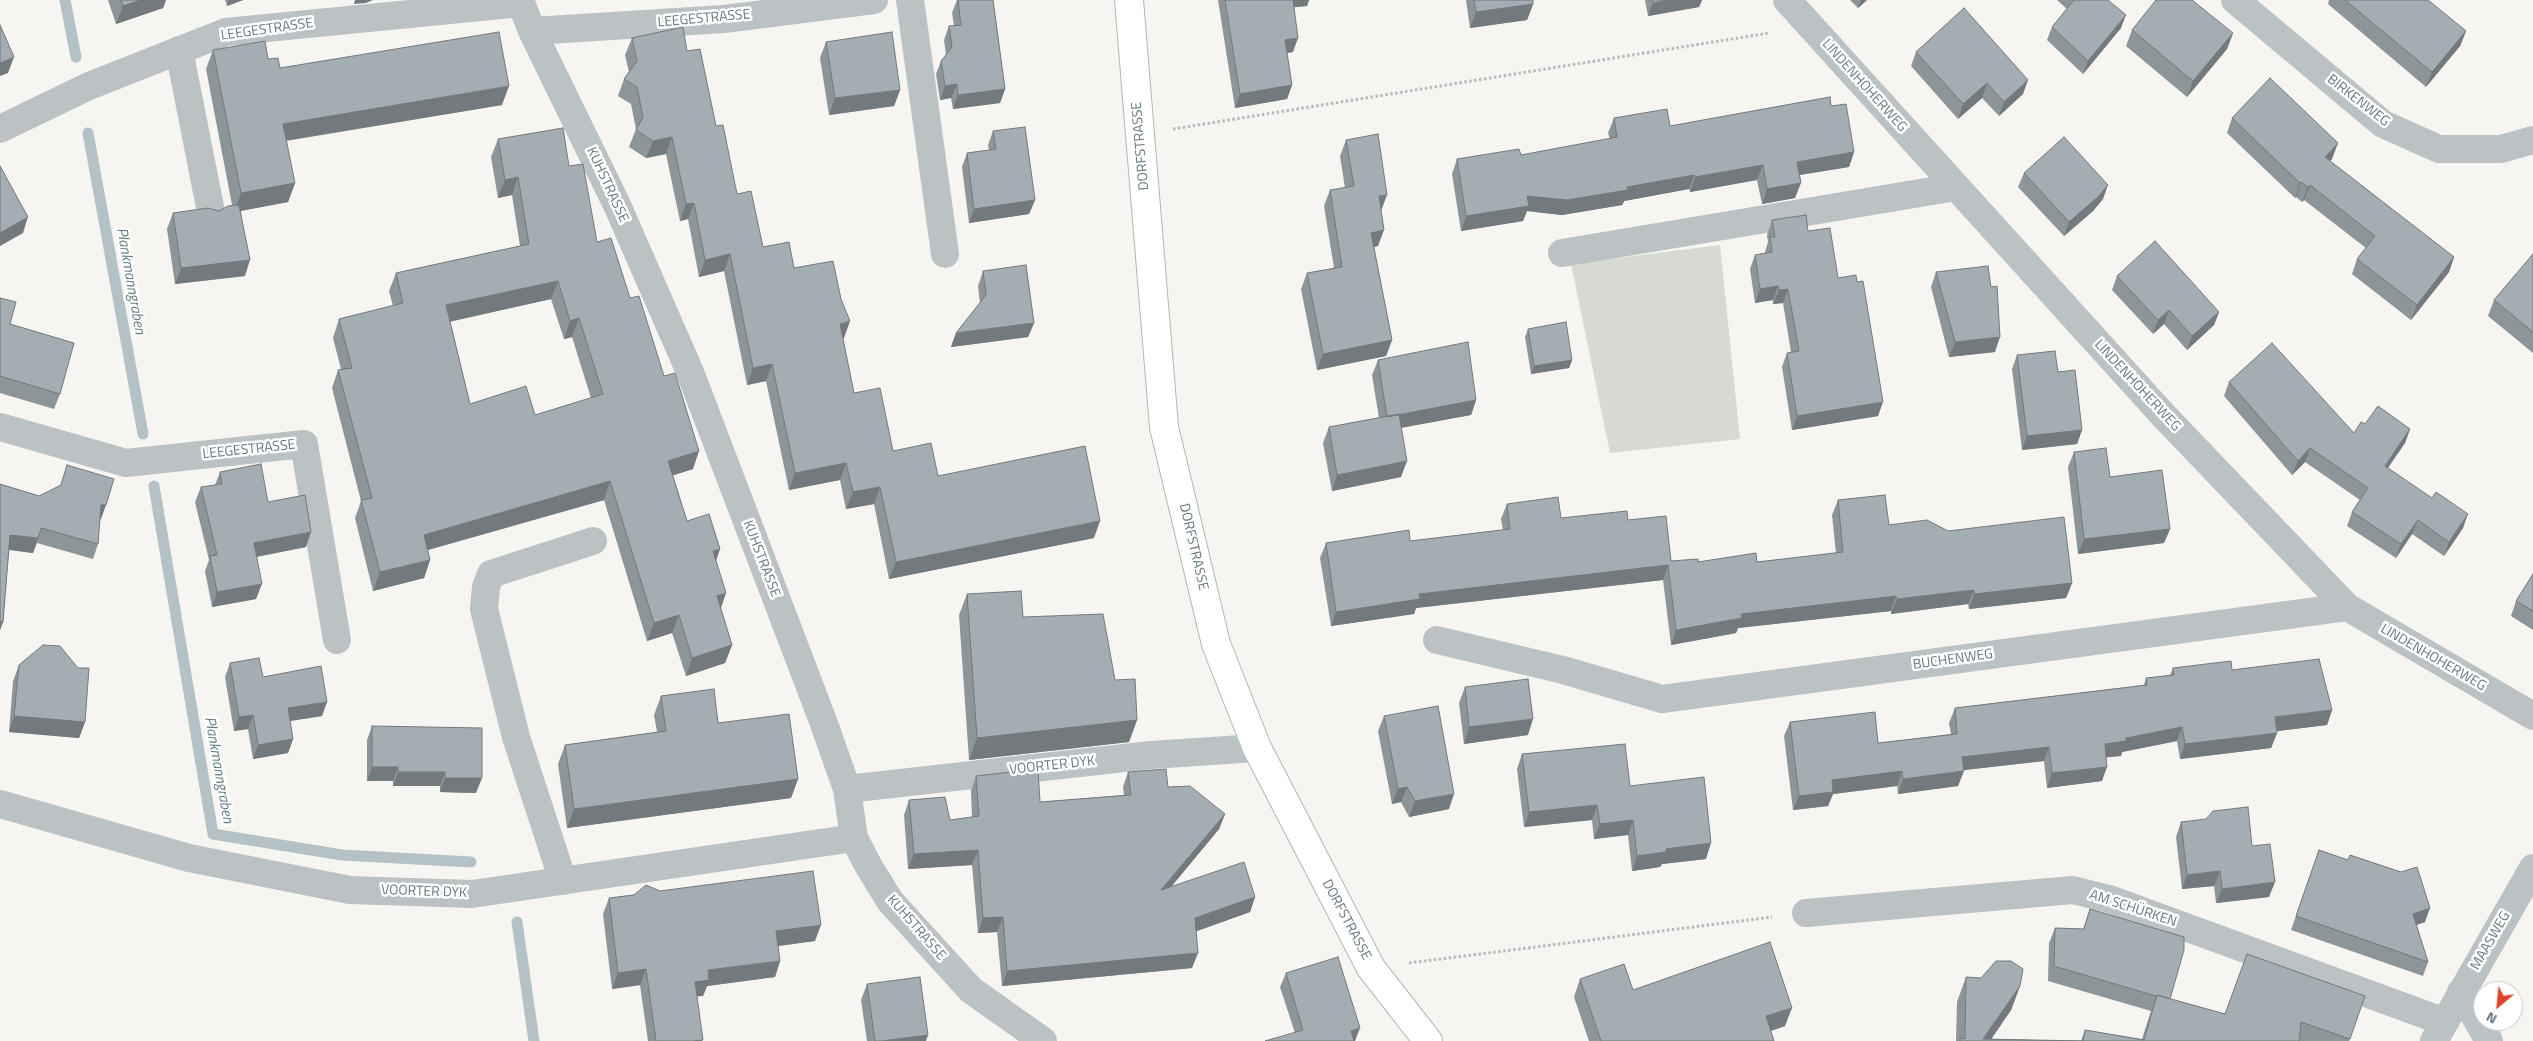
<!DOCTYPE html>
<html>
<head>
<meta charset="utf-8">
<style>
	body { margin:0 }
	#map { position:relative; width:2533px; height:1041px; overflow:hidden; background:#f6f5f2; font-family:"Titillium Web",sans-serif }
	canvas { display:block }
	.north { position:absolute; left:2473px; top:981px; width:50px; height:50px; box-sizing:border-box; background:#fff; border:1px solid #c2c9cd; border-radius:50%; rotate:208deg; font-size:14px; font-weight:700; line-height:20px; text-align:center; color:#667882 }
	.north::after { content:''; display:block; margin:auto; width:18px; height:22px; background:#dd452b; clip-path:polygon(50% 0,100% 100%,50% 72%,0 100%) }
</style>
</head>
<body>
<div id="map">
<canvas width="2533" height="1041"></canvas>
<div class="north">N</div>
</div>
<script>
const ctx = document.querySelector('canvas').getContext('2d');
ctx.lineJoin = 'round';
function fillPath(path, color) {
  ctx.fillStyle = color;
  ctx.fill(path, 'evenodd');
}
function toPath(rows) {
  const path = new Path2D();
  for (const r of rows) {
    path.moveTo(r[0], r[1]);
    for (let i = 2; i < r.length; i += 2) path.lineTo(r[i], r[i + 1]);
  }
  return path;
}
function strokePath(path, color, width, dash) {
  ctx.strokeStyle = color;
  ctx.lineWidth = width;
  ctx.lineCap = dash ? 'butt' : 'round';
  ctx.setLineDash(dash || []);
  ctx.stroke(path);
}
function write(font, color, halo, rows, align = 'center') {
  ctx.font = font + ' "Titillium Web",sans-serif';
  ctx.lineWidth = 5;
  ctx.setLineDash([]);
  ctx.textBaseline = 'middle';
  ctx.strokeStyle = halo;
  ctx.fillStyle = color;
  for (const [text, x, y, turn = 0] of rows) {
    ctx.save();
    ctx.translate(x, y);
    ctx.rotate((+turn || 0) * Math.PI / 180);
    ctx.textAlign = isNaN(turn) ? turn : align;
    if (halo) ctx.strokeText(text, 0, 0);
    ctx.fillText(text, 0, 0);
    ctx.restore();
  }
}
fillPath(toPath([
	[1720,245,1740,439,1610,453,1571,264]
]), '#d6dad2');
strokePath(toPath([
	[65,0,76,57],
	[88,133,143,434],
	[154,486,213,834,342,855,471,862],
	[517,922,534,1041]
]), '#b4c2c5', 11);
const major = toPath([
	[1129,0,1164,427,1216,644,1257,748,1371,968,1428,1041]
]);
strokePath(major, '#b0b6b9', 30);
strokePath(toPath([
	[1173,129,1769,33],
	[1409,963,1772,917]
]), '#b7babc', 3, [2.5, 2.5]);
strokePath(toPath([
	[520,0,532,31,617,205,690,372,823,721,847,789,854,838,868,865,890,901,971,990,1043,1041],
	[910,0,945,254],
	[1787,0,2164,416,2347,607,2533,716],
	[2235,0,2383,124,2439,149,2501,149,2533,140],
	[532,31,724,19,874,0],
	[179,50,211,212],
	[0,129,89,86,226,32,521,3],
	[1562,253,1956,187],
	[0,427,126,463,304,444,337,640],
	[1437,640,1563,670,1662,699,2347,607],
	[847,789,1151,755,1257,748],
	[0,804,189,858,350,890,472,894,854,838],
	[563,881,516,737,484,609,486,587,491,574,593,541],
	[1806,913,2073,890,2109,899,2445,1022],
	[2461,992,2489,1041],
	[2434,1041,2533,868]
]), '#bcc1c4', 28);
strokePath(major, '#fff', 28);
fillPath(toPath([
	[108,0,166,0,163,8,116,24],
	[225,0,243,0,227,6],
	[957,0,993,0,1005,89,1000,103,953,109,951,98,940,100,936,74,941,61,946,55,944,40,949,26,954,26,952,13],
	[1218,0,1309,0,1307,6,1294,7,1293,52,1287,53,1292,85,1287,99,1235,108],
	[1466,0,1533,0,1533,4,1527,20,1470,28],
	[1645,0,1702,0,1699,7,1648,16],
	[1850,0,1867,0,1858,8],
	[2057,0,2108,0,2121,28,2083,74,2047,40,2052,27,2067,9],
	[2329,0,2428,0,2466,31,2460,46,2426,87,2328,4],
	[2132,30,2233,33,2227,49,2187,97,2126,46],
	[632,38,687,51,716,126,737,194,763,247,794,268,844,338,843,339,854,393,893,451,938,476,1094,538,889,579,874,504,846,509,840,480,789,490,766,381,747,385,724,271,699,277,688,219,680,221,666,154,646,158,629,147,636,129,631,104,618,96,624,79,629,72,625,55],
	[826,42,900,90,894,106,829,115,820,58],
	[213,50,268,59,280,68,502,105,286,141,295,183,288,202,241,211,245,276,175,284,167,229,173,213,219,211,232,205,206,69],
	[1916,52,2023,94,1999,116,1982,98,1958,119,1911,66],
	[1831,106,1854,152,1849,167,1800,175,1795,198,1762,204,1757,180,1690,192,1689,189,1624,201,1622,205,1562,215,1527,211,1523,221,1461,231,1452,174,1457,159,1521,155,1610,139,1608,133,1614,118,1670,126],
	[2232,118,2332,159,2330,161,2454,257,2449,272,2411,320,2352,274,2357,259,2366,248,2304,200,2302,202,2296,197,2295,198,2227,133],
	[993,131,1035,200,1029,214,969,223,962,167,967,153,989,150,988,145],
	[498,139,569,166,597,242,630,298,693,469,673,475,687,521,716,561,721,609,732,645,725,663,686,676,672,633,647,641,604,500,428,550,430,560,424,578,373,591,355,518,361,501,332,388,338,370,341,369,333,338,339,319,393,306,389,291,396,273,520,246,512,195,498,198,491,157],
	[551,299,564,339,572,337,591,398,535,415,470,404,450,321],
	[1346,140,1381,211,1378,246,1374,247,1392,340,1386,356,1317,370,1301,289,1307,273,1334,268,1324,206,1330,190,1345,188,1340,156],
	[2024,173,2103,199,2093,211,2064,236,2018,187],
	[1772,220,1808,231,1838,278,1878,416,1792,430,1782,367,1787,353,1791,352,1783,303,1773,304,1773,300,1755,303,1750,269,1755,255,1765,253,1765,252,1768,242,1767,235],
	[2533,254,2533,353,2488,316,2494,300],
	[983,271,1034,323,1028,337,951,347,956,333,980,303,978,286],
	[1936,272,1991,287,1995,352,1949,357,1931,287],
	[2117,276,2219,312,2214,325,2187,350,2164,324,2153,334,2112,290],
	[0,298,10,324,60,394,54,409,0,393],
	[1528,329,1572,360,1569,368,1531,374,1525,337],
	[2017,355,2058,372,2082,430,2077,444,2022,450,2012,369],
	[1378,360,1476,400,1471,415,1401,428,1401,477,1332,491,1323,443,1329,427,1379,418,1372,375],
	[2229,382,2354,433,2365,424,2410,429,2405,443,2388,468,2463,528,2444,556,2412,534,2396,558,2347,526,2352,512,2360,500,2305,462,2292,475,2224,396],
	[2074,452,2110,477,2170,529,2164,543,2078,554,2068,467],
	[67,465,101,519,100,519,98,544,93,559,37,543,33,553,9,550,3,622,0,630,0,484,39,496,60,486],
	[220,472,268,502,306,547,257,557,256,599,212,607,205,571,209,560,195,502,201,487,215,485],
	[1838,500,1889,525,1948,531,2072,583,2066,598,1969,609,1968,604,1891,614,1891,611,1738,628,1736,633,1671,645,1663,580,1416,608,1414,614,1331,626,1320,558,1326,543,1410,541,1503,530,1501,519,1507,504,1561,518,1628,520,1671,561,1757,562,1836,553,1832,515],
	[2533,574,2533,630,2511,616,2516,601],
	[967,594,1023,617,1115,680,1137,720,1129,742,969,760,959,615],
	[230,663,263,677,322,716,290,721,293,739,288,753,253,759,248,729,234,731,225,677],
	[19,665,85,722,79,738,9,732,13,681],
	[2173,668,2232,670,2332,710,2327,725,2276,731,2277,733,2271,748,2180,759,2177,741,2122,752,2121,756,2106,757,2102,781,2047,788,2044,761,1963,770,1958,786,1898,794,1897,786,1833,794,1828,806,1793,810,1784,736,1790,722,1878,743,1951,734,1949,723,1955,708,2144,685,2146,678,2170,675],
	[1465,687,1528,735,1464,744,1459,703],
	[661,696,798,779,791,798,567,828,558,764,565,745,657,732,654,715],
	[1384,716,1449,809,1409,817,1401,802,1392,804,1378,731],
	[372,726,476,793,440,792,440,786,393,786,393,781,367,781,367,740],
	[1522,754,1630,786,1706,859,1662,864,1660,867,1632,871,1628,835,1594,839,1592,820,1524,827,1517,769],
	[1128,772,1168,787,1225,814,1219,829,1171,887,1255,897,1250,912,1196,931,1192,968,1002,986,997,932,978,933,972,865,908,869,904,815,909,800,950,820,972,817,971,791,976,776,1040,802,1124,795,1123,787],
	[2181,822,2252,846,2269,897,2216,903,2214,886,2182,889,2176,837],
	[2319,850,2425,922,2416,925,2428,962,2423,976,2291,930],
	[660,891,815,941,778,946,780,961,775,977,707,986,703,996,697,996,702,1041,648,1041,640,985,612,989,603,914,609,898],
	[2090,909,2170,999,2225,1014,2247,954,2350,1039,2349,1041,1956,1041,1957,1002,1966,977,2020,986,2011,1010,1991,1039,2081,1041,2085,1030,2142,1039,2151,1011,2048,981,2049,943,2055,928,2083,929],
	[1286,973,1355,1041,1295,1033,1280,987],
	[1580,979,1633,990,1785,1026,1771,1031,1774,1041,1589,1041,1574,997],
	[867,984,926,1041,867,1041,861,1000]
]), '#8d9599');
fillPath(toPath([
	[141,0,166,0,163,8,116,24,123,6],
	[229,0,243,0,227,6],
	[355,0,373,0,366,3,354,4],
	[1290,0,1309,0,1307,6,1287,8],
	[1669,0,1702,0,1699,7,1648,16,1653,3],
	[1861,0,1867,0,1858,8],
	[1533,4,1527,20,1470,28,1476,12],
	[2126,15,2121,28,2083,74,2088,61],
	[2466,31,2460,46,2426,87,2432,72],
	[2233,33,2227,49,2187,97,2193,81],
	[1298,38,1293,52,1280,54,1285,40],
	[14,57,8,73,0,76,0,63],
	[2028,80,2023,94,1999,116,2004,102],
	[1987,83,1982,98,1958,119,1963,104],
	[957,84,951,98,940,100,945,86],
	[1292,85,1287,99,1235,108,1240,94],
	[509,86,502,105,276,142,283,124],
	[1005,89,1000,103,953,109,958,95],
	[900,90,894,106,829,115,835,98],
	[672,137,666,154,646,158,653,141],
	[2338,143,2332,159,2319,172,2325,157],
	[1854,152,1849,167,1792,176,1797,162],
	[1763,165,1757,180,1690,192,1695,177],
	[1694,175,1689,189,1624,201,1622,205,1562,215,1527,211,1523,221,1461,231,1466,216,1527,196,1627,187],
	[518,177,512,195,498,198,505,180],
	[2301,182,2296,197,2295,198,2300,183],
	[295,183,288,202,234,212,241,193],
	[1801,183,1795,198,1762,204,1767,189],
	[2108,185,2103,199,2093,211,2064,236,2069,222],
	[2310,185,2304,200,2302,202,2308,187],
	[1387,195,1381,211,1379,196],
	[1035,200,1029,214,969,223,974,209],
	[694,203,688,219,680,221,686,204],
	[28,217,23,233,0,246,0,233],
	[1384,230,1378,246,1365,249,1371,233],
	[730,254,724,271,699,277,705,260],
	[2454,257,2449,272,2411,320,2417,305],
	[250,260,245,276,175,284,181,268],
	[558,281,551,299,440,324,446,305],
	[1778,286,1773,300,1755,303,1760,289],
	[1788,289,1783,303,1773,304,1779,290],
	[2169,310,2164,324,2153,334,2158,320],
	[2219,312,2214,325,2187,350,2192,336],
	[579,318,572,337,564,339,570,321],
	[850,321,844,338,833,341,840,324],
	[1034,323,1028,337,951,347,956,333],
	[2000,337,1995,352,1949,357,1955,342],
	[1392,340,1386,356,1317,370,1323,354],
	[1572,360,1569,368,1531,374,1534,366],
	[772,364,766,381,747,385,753,368],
	[1476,400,1471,415,1382,431,1387,417],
	[1883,402,1878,416,1792,430,1797,416],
	[2410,429,2405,443,2379,480,2385,466],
	[2082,430,2077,444,2022,450,2027,436],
	[2310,448,2305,462,2292,475,2298,461],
	[699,451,693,469,662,479,668,461],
	[1407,461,1401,477,1332,491,1337,475],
	[846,463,840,480,789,490,795,473],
	[610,481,604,500,417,553,424,535],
	[880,487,874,504,846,509,853,492],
	[101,505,106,505,101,519,96,520],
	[2468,514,2463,528,2444,556,2449,542],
	[2418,520,2412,534,2396,558,2401,544],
	[1100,521,1094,538,889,579,896,562],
	[2170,529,2164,543,2078,554,2084,539],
	[311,532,306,547,249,558,254,543],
	[10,535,38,538,33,553,5,549],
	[720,549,714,567,713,551],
	[430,560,424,578,373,591,380,572],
	[1668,565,1663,580,1416,608,1414,614,1331,626,1336,612,1419,594],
	[2072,583,2066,598,1969,609,1974,594],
	[262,584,256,599,212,607,217,592],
	[1974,590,1968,604,1891,614,1897,599],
	[726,593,720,611,717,596],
	[1896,596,1891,611,1738,628,1736,633,1671,645,1676,630,1741,614],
	[679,615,672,633,647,641,654,623],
	[0,621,3,622,0,630],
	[732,645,725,663,686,676,692,658],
	[327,702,322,716,283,722,288,708],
	[2332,710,2327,725,2270,732,2275,717],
	[253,715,248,729,234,731,239,717],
	[14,716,85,722,79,738,9,732],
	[1533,719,1528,735,1464,744,1469,727],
	[1137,720,1129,742,969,760,977,738],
	[2182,727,2177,741,2122,752,2121,756,2099,758,2105,744,2126,738],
	[2277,733,2271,748,2180,759,2185,744],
	[293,739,288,753,253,759,258,745],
	[2049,747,2044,761,1956,771,1962,757],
	[372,767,398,767,393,781,367,781],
	[2107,767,2102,781,2047,788,2052,773],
	[1902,771,1897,786,1833,794,1828,806,1793,810,1799,796,1832,780],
	[1964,771,1958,786,1898,794,1903,779],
	[398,772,445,772,440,786,393,786],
	[445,778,482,778,476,793,440,792],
	[798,779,791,798,567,828,574,809],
	[1407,787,1401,802,1392,804,1398,789],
	[1454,794,1449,809,1409,817,1415,801],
	[1597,805,1592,820,1524,827,1529,812],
	[1225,814,1219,829,1156,905,1161,890],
	[1633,820,1628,835,1594,839,1600,824],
	[1711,843,1706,859,1662,864,1660,867,1632,871,1637,856,1666,849],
	[978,850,972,865,908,869,914,854],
	[2220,871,2214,886,2182,889,2187,875],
	[2275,882,2269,897,2216,903,2222,889],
	[1255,897,1250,912,1189,934,1195,918],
	[2430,908,2425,922,2408,928,2413,914],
	[1003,917,997,932,978,933,983,918],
	[821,925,815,941,770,947,776,931],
	[1198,953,1192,968,1002,986,1007,971],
	[780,961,775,977,707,986,703,996,689,997,695,982,708,970],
	[646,969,640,985,612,989,618,973],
	[2020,986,2011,1010,1990,1041,1983,1039],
	[1792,1008,1785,1026,1760,1034,1766,1016],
	[1360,1028,1355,1041,1347,1041,1351,1031],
	[928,1035,926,1041,882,1041]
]), '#73797d');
const building = toPath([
	[121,0,141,0,123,6,121,0],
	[958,0,993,0,1005,89,958,95,957,84,945,86,941,61,952,47,949,26,961,25,958,0],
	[1225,0,1293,0,1298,38,1285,40,1292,85,1240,94,1225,0],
	[1474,0,1533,0,1533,4,1476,12,1474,0],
	[1652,0,1669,0,1653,3,1652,0],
	[2074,0,2108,0,2126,15,2088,61,2052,27,2074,0],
	[2156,0,2192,0,2233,33,2193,81,2132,30,2156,0],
	[2345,0,2428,0,2466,31,2432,72,2345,0],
	[1964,8,2028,80,2004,102,1987,83,1963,104,1916,52,1964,8],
	[0,25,14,57,0,63,0,25],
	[683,27,687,51,700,49,716,126,723,125,737,194,751,191,763,247,789,242,794,268,833,261,841,299,850,321,840,324,854,393,880,388,893,451,931,443,938,476,1085,446,1100,521,896,562,880,487,853,492,846,463,795,473,772,364,753,368,730,254,705,260,694,203,686,204,672,137,653,141,636,130,643,117,637,87,624,79,637,61,632,38,683,27],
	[499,32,509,86,283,124,295,183,241,193,213,50,265,41,268,59,278,58,280,68,499,32],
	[892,32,900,90,835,98,826,42,892,32],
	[2270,78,2338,143,2325,157,2454,257,2417,305,2357,259,2375,236,2310,185,2308,187,2301,182,2300,183,2232,118,2270,78],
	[1830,97,1831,106,1846,104,1854,152,1797,162,1801,183,1767,189,1763,165,1695,177,1694,175,1627,187,1628,190,1567,200,1527,196,1529,206,1466,216,1457,159,1519,149,1521,155,1617,137,1614,118,1667,109,1670,126,1830,97],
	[1025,127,1035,200,974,209,967,153,996,149,993,131,1025,127],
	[563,128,569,166,583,164,597,242,611,238,630,298,639,296,664,376,675,373,699,451,668,461,687,521,709,514,720,549,713,551,726,593,717,596,732,645,692,658,679,615,654,623,610,481,424,535,430,560,380,572,361,500,372,498,338,370,352,368,339,319,403,303,396,273,529,244,518,177,505,180,498,139,563,128],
	[558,281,570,321,579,318,603,394,535,415,526,386,470,404,446,305,558,281],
	[1378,134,1387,195,1379,196,1384,230,1371,233,1392,340,1323,354,1307,273,1342,267,1330,190,1354,186,1346,140,1378,134],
	[2064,137,2108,185,2098,197,2069,222,2024,173,2064,137],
	[0,166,28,217,0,233,0,166],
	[239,205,250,260,181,268,173,213,208,208,219,211,228,206,239,205],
	[1806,215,1808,231,1830,228,1838,278,1856,275,1857,282,1863,281,1883,402,1797,416,1787,353,1799,351,1788,289,1779,290,1778,286,1760,289,1755,255,1772,252,1770,237,1775,237,1772,220,1806,215],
	[2155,241,2219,312,2192,336,2169,310,2158,320,2117,276,2155,241],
	[2533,254,2533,332,2494,300,2533,254],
	[1026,265,1034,323,956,333,986,295,983,271,1026,265],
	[1988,266,1991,287,1997,286,2000,337,1955,342,1936,272,1988,266],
	[0,298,16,302,10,324,74,343,60,394,0,376,0,298],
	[1566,322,1572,360,1534,366,1528,329,1566,322],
	[1468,342,1476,400,1387,417,1378,360,1468,342],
	[2272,343,2354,433,2361,422,2365,424,2378,406,2410,429,2385,466,2432,498,2436,492,2468,514,2449,542,2418,520,2401,544,2352,512,2368,488,2310,448,2298,461,2229,382,2272,343],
	[2055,351,2058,372,2075,370,2082,430,2027,436,2017,355,2055,351],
	[1399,414,1407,461,1337,475,1329,427,1399,414],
	[2106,448,2110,477,2162,470,2170,529,2084,539,2074,452,2106,448],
	[261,464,268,502,305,495,311,532,254,543,262,584,217,592,210,556,217,555,201,487,222,484,220,472,261,464],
	[67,465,114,479,106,505,101,505,98,544,41,528,38,538,10,535,3,622,0,621,0,484,39,496,61,485,67,465],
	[1885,495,1889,525,1927,520,1948,531,2064,517,2072,583,1974,594,1974,590,1897,599,1896,596,1741,614,1742,618,1676,630,1668,565,1419,594,1420,599,1336,612,1326,543,1409,530,1410,541,1510,529,1507,504,1558,497,1561,518,1627,511,1628,520,1666,516,1671,561,1698,559,1698,562,1756,553,1757,562,1843,552,1838,500,1885,495],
	[2533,574,2533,611,2516,601,2533,574],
	[1021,591,1023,617,1103,614,1115,680,1135,679,1137,720,977,738,967,594,1021,591],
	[43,645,60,646,78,668,89,668,85,722,14,716,19,665,43,645],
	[259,658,263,677,321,666,327,702,288,708,293,739,258,745,253,715,239,717,230,663,259,658],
	[2319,659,2332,710,2275,717,2277,733,2185,744,2182,727,2126,738,2126,741,2105,744,2107,767,2052,773,2049,747,1962,757,1964,771,1903,779,1902,771,1832,780,1833,792,1799,796,1790,722,1875,712,1878,743,1957,734,1955,708,2147,685,2146,678,2174,675,2173,668,2231,661,2232,670,2319,659],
	[1528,679,1533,719,1469,727,1465,687,1528,679],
	[714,689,718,723,789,714,798,779,574,809,565,745,666,731,661,696,714,689],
	[1438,706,1454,794,1415,801,1407,787,1398,789,1384,716,1438,706],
	[372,726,482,728,482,778,445,778,445,772,398,772,398,767,372,767,372,726],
	[1625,744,1630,786,1704,777,1711,843,1666,849,1666,852,1637,856,1633,820,1600,824,1597,805,1529,812,1522,754,1625,744],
	[1038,769,1040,802,1131,795,1128,772,1166,769,1168,787,1190,786,1225,814,1161,890,1244,862,1255,897,1195,918,1198,953,1007,971,1003,917,983,918,978,850,914,854,909,800,945,797,950,820,979,816,976,776,1038,769],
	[2248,807,2252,846,2270,844,2275,882,2222,889,2220,871,2187,875,2181,822,2206,819,2213,811,2248,807],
	[2319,850,2348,860,2350,855,2401,872,2417,867,2430,908,2413,914,2428,962,2296,916,2319,850],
	[813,871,821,925,776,931,780,961,708,970,709,980,695,982,703,1040,693,1041,656,1041,646,969,618,973,609,898,634,895,646,885,660,891,813,871],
	[2090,909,2184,937,2184,950,2170,999,2157,995,2156,996,2054,966,2055,928,2084,929,2090,909],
	[1770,942,1792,1008,1766,1016,1774,1041,1601,1041,1580,979,1624,964,1633,990,1770,942],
	[2247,954,2365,996,2350,1039,2301,1022,2299,1041,1960,1041,1960,1038,1965,1039,1966,977,1981,978,1996,961,2011,961,2023,969,2020,986,1983,1039,2083,1041,2085,1030,2144,1040,2157,995,2225,1014,2247,954],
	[1338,957,1360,1028,1351,1031,1354,1041,1265,1041,1303,1030,1286,973,1338,957],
	[920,977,928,1035,882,1041,875,1041,867,984,920,977]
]);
fillPath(building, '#a4adb2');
strokePath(building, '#73797d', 1);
write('14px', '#667882', '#fff', [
	["LEEGESTRASSE",704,19,-5],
	["LEEGESTRASSE",267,30,-8],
	["LINDENHOHERWEG",1864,86,48],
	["BIRKENWEG",2358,101,38],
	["DORFSTRASSE",1141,146,-95],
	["KUHSTRASSE",607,185,65],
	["LINDENHOHERWEG",2137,386,47],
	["LEEGESTRASSE",249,450,-6],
	["DORFSTRASSE",1193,547,77],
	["KUHSTRASSE",761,559,69],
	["LINDENHOHERWEG",2433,658,30],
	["BUCHENWEG",1953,660,-8],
	["VOORTER DYK",1052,766,-6],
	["VOORTER DYK",424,892,2],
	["AM SCHÜRKEN",2133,909,18],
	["DORFSTRASSE",1346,920,62],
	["KUHSTRASSE",916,928,49],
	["MAASWEG",2491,941,-60]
]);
write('italic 15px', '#617a7f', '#fff', [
	["Plankmanngraben",130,281,80],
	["Plankmanngraben",218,770,80]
]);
</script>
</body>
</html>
